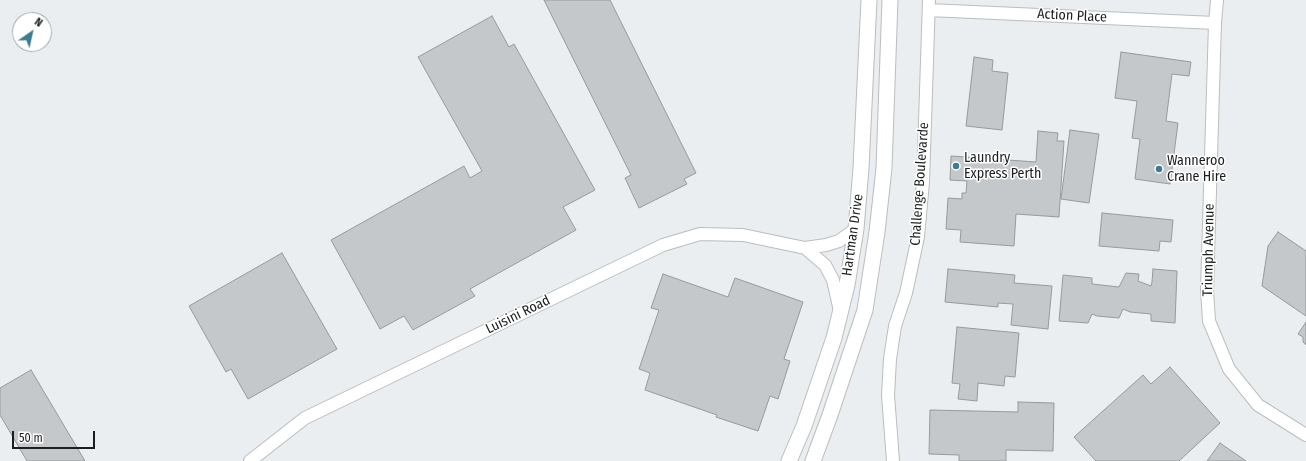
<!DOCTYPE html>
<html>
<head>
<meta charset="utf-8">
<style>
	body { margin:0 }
	#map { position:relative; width:1306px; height:461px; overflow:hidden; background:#eaeef0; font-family:"Fira Sans Condensed",sans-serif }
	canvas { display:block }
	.north { position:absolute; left:12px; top:12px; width:40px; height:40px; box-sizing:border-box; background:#fff; border:1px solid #a4a5a5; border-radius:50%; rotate:34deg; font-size:11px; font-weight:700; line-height:16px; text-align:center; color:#1c1e1e }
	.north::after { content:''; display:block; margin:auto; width:14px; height:18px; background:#3d7c90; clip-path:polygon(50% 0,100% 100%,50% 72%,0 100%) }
	.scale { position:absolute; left:12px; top:431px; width:83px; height:18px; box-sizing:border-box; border:2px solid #1c1e1e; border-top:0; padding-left:5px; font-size:12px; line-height:14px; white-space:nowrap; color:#1c1e1e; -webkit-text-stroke:3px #fff; paint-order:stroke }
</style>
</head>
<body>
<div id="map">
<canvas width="1306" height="461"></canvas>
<div class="north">N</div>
<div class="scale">50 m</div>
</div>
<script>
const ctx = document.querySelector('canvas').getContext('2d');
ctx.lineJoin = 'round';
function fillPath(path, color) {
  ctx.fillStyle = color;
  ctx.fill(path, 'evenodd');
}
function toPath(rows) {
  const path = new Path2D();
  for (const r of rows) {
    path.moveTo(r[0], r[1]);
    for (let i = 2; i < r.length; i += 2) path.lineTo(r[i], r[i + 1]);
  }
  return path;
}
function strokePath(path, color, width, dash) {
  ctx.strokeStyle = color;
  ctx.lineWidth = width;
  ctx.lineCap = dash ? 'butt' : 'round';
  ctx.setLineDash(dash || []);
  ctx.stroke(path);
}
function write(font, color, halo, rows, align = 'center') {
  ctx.font = font + ' "Fira Sans Condensed",sans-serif';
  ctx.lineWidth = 3;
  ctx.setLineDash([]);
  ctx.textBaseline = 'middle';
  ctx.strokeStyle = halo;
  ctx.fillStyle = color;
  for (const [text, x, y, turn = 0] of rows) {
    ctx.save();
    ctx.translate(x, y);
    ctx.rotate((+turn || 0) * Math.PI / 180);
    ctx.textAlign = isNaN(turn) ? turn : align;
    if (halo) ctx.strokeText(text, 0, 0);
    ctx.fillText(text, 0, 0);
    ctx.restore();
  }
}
const building = toPath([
	[544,0,610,0,696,173,684,179,687,184,639,208,625,178,631,175,544,0],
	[492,16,509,47,514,44,595,190,563,207,576,230,470,289,475,296,413,330,404,316,380,329,331,240,464,166,470,178,482,171,418,57,492,16],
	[1121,52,1191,62,1189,76,1172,74,1166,121,1178,123,1170,184,1135,179,1140,139,1132,138,1137,101,1115,98,1121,52],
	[974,57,993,60,992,71,1008,73,1002,130,966,126,974,57],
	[1070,130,1099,134,1089,203,1061,199,1070,130],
	[1038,131,1058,133,1057,141,1064,141,1059,217,1016,214,1014,246,960,242,961,230,946,229,948,198,962,199,962,193,966,193,967,181,950,180,951,156,1036,162,1038,131],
	[1102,213,1173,220,1171,242,1160,241,1159,251,1099,246,1102,213],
	[1278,232,1306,251,1306,316,1262,286,1268,246,1278,232],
	[282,253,337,349,248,399,231,369,226,372,189,306,282,253],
	[948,269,1015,275,1014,283,1052,286,1048,329,1011,325,1013,304,998,303,998,307,945,302,948,269],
	[1153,269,1177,271,1175,323,1151,321,1151,314,1130,312,1123,309,1119,318,1097,316,1092,314,1088,323,1059,321,1063,275,1092,278,1092,284,1119,287,1126,273,1139,274,1138,281,1151,286,1152,282,1153,269],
	[663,274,728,297,735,278,803,302,784,359,790,361,778,399,770,396,758,431,716,417,717,415,645,390,650,373,639,369,659,310,651,308,663,274],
	[1306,322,1306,345,1303,342,1303,337,1298,334,1306,322],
	[957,327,1019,333,1015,377,1005,376,1004,386,978,383,977,401,958,399,960,384,952,383,957,327],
	[1170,367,1220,423,1179,461,1096,461,1074,437,1143,375,1151,384,1170,367],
	[31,370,85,461,27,461,0,415,0,388,31,370],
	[1018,402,1054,403,1053,451,1006,450,1006,461,959,461,959,455,929,454,930,410,1018,412,1018,402],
	[1220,443,1246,461,1207,461,1220,443]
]);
fillPath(building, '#c4c8ca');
strokePath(building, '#969a9b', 1);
const minor = toPath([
	[1217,0,1215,23,1207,290,1209,321,1229,369,1258,405,1306,435],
	[929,10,1215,23],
	[805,248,825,265,833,280,840,311],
	[250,461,305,418,663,245,700,234,743,235,805,248,826,245,839,241,856,229],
	[893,461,888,395,890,359,895,326,906,293,918,237,923,182,929,0]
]);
const major = toPath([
	[789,461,804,426,834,338,847,285,856,229,861,168,869,0],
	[813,461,830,415,865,310,877,232,884,168,890,0]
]);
strokePath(minor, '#babebf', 14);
strokePath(major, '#babebf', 17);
strokePath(minor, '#fff', 12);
strokePath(major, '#fff', 15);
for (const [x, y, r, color] of [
	[956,166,4,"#3d7c90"],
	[1159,169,4,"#3d7c90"]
]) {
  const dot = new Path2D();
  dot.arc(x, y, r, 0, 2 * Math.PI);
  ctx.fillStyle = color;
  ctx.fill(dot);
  strokePath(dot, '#fff', 1.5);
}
write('14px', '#1c1e1e', '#fff', [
	["Action Place",1072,16,3],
	["Challenge Boulevarde",920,184,-86],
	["Hartman Drive",853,235,-82],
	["Triumph Avenue",1209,250,-89],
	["Luisini Road",518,315,-26]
]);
write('14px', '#1c1e1e', '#fff', [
	["Laundry",964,158],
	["Express Perth",964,174],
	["Wanneroo",1167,161],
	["Crane Hire",1167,177]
], 'left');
</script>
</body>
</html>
